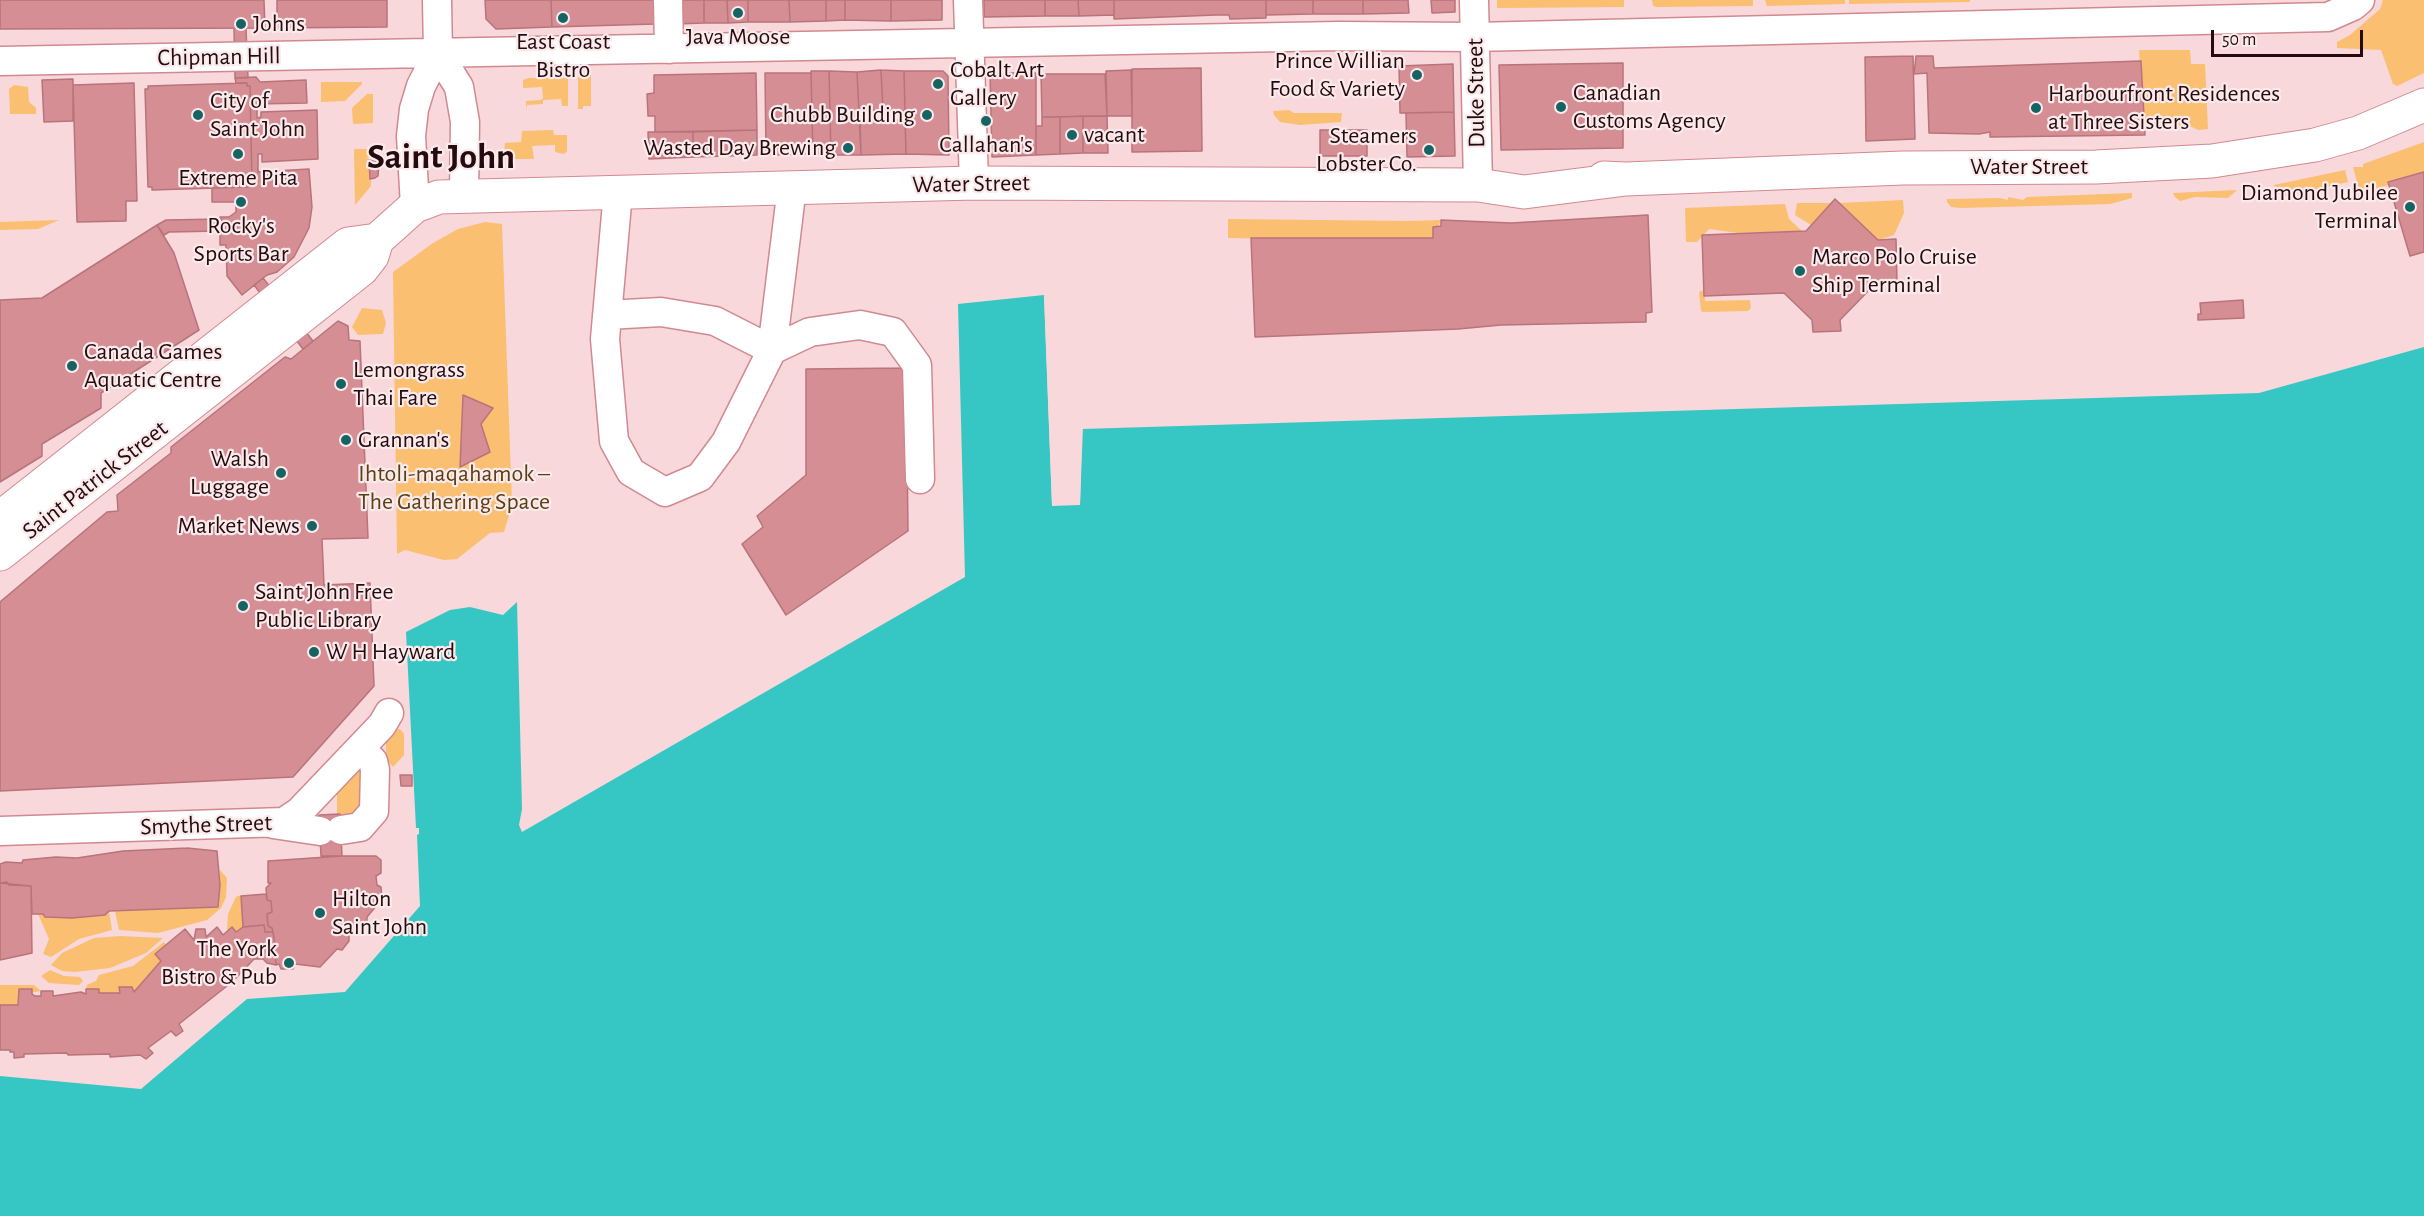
<!DOCTYPE html>
<html>
<head>
<meta charset="utf-8">
<style>
	body { margin:0 }
	#map { position:relative; width:2424px; height:1216px; overflow:hidden; background:#f8d8da; font-family:"Alegreya Sans",sans-serif }
	canvas { display:block }
	.scale { position:absolute; left:2211px; top:30px; width:152px; height:27px; box-sizing:border-box; border:3px solid #250b0f; border-top:0; padding-left:8px; font-size:18px; line-height:21px; white-space:nowrap; color:#250b0f; -webkit-text-stroke:4px #faeaeb; paint-order:stroke }
</style>
</head>
<body>
<div id="map">
<canvas width="2424" height="1216"></canvas>
<div class="scale">50 m</div>
</div>
<script>
const ctx = document.querySelector('canvas').getContext('2d');
ctx.lineJoin = 'round';
function fillPath(path, color) {
  ctx.fillStyle = color;
  ctx.fill(path, 'evenodd');
}
function toPath(rows) {
  const path = new Path2D();
  for (const r of rows) {
    path.moveTo(r[0], r[1]);
    for (let i = 2; i < r.length; i += 2) path.lineTo(r[i], r[i + 1]);
  }
  return path;
}
function strokePath(path, color, width, dash) {
  ctx.strokeStyle = color;
  ctx.lineWidth = width;
  ctx.lineCap = dash ? 'butt' : 'round';
  ctx.setLineDash(dash || []);
  ctx.stroke(path);
}
function write(font, color, halo, rows, align = 'center') {
  ctx.font = font + ' "Alegreya Sans",sans-serif';
  ctx.lineWidth = 4.5;
  ctx.setLineDash([]);
  ctx.textBaseline = 'middle';
  ctx.strokeStyle = halo;
  ctx.fillStyle = color;
  for (const [text, x, y, turn = 0] of rows) {
    ctx.save();
    ctx.translate(x, y);
    ctx.rotate((+turn || 0) * Math.PI / 180);
    ctx.textAlign = isNaN(turn) ? turn : align;
    if (halo) ctx.strokeText(text, 0, 0);
    ctx.fillText(text, 0, 0);
    ctx.restore();
  }
}
fillPath(toPath([
	[1497,0,1624,0,1624,7,1497,8],
	[1652,0,1753,0,1753,6,1657,7,1653,6],
	[1765,0,1845,0,1845,4,1767,6],
	[1849,0,1970,0,1970,2,1849,4],
	[2383,0,2424,0,2424,73,2397,86,2393,84,2381,50,2337,48,2337,42,2350,35,2380,9],
	[2139,50,2190,50,2191,64,2205,64,2208,129,2198,130,2190,126,2181,126,2181,128,2144,127],
	[581,74,591,74,591,106,583,106,583,109,578,109,578,78],
	[528,78,568,78,568,106,562,106,561,99,543,100,543,104,527,105,526,109,526,101,541,100,543,98,542,87,523,88,523,80],
	[321,82,362,82,362,84,345,101,321,102],
	[14,85,28,87,29,102,36,108,36,114,10,114,9,89],
	[367,94,373,94,373,123,353,124,352,108],
	[1289,110,1294,113,1342,113,1341,122,1300,125,1280,122,1274,115,1273,111],
	[553,130,554,135,567,135,567,151,564,154,555,152,555,145,532,146,534,159,511,159,504,153,505,143,521,142,522,131],
	[2424,142,2424,172,2388,181,2389,185,2360,193,2353,167,2363,167,2363,164],
	[354,149,374,149,374,156,366,158,370,159,371,186,355,205],
	[2345,170,2348,182,2286,196,2277,193,2274,185],
	[2237,190,2228,198,2195,197,2180,201,2174,196,2173,193],
	[2132,193,2132,198,2110,204,1961,208,1951,207,1947,202,1947,199,2000,198,2008,200,2008,197,2023,200,2027,197],
	[1903,200,1904,213,1894,235,1878,240,1839,203],
	[1797,203,1831,203,1811,225,1795,215],
	[1785,204,1789,219,1802,231,1738,233,1709,229,1697,242,1686,242,1685,208],
	[1228,219,1409,221,1441,220,1433,238,1340,238,1340,240,1228,238],
	[59,220,38,229,0,230,0,222],
	[485,222,502,224,512,505,504,532,490,533,457,559,444,560,405,550,397,554,393,272,433,243,458,229],
	[1704,290,1705,301,1750,300,1751,308,1748,311,1703,312,1701,311,1699,292],
	[362,308,382,310,386,323,383,334,358,335,352,327],
	[400,729,404,734,404,755,393,767,386,759,386,742,393,730],
	[361,767,365,799,356,815,341,819,340,815,337,814,337,791],
	[220,870,227,878,226,897,221,908,207,920,158,933,119,930,115,911,218,907],
	[241,895,243,927,236,932,232,927,227,931,228,914,236,897],
	[109,911,112,930,79,939,51,957,43,954,49,939,38,914,72,918],
	[120,936,163,938,146,953,110,968,75,972,62,971,51,965,62,953,79,945,94,938],
	[164,942,166,945,155,954,161,961,134,992,131,987,120,987,120,993,99,993,98,989,86,989,87,985,96,981,99,975,133,966],
	[50,970,64,976,80,977,83,981,79,985,49,983,41,976],
	[0,985,34,985,41,991,18,995,18,1005,0,1005]
]), '#fabf70');
fillPath(toPath([
	[1044,295,1052,505,1080,504,1082,429,2259,393,2424,347,2424,1216,0,1216,0,1076,141,1089,247,999,345,992,420,906,417,835,419,834,419,828,416,828,406,632,450,610,470,607,503,615,517,602,522,809,519,825,522,832,965,577,958,304]
]), '#36c6c3');
fillPath(toPath([
	[1044,295,1047,296,1054,503,1077,502,1079,429,1083,426,1080,505,1052,506]
]), '#f8d8da');
const building = toPath([
	[0,0,264,0,265,28,0,29,0,0],
	[277,0,387,0,387,27,277,28,277,0],
	[485,0,551,0,552,27,496,29,486,19,485,0],
	[551,0,656,0,655,24,552,27,551,0],
	[676,0,704,0,704,23,676,24,676,0],
	[704,0,727,0,728,23,704,23,704,0],
	[727,0,748,0,748,22,728,23,727,0],
	[748,0,789,0,790,22,748,22,748,0],
	[789,0,826,0,826,21,790,22,789,0],
	[826,0,845,0,845,20,826,21,826,0],
	[845,0,891,0,891,21,845,20,845,0],
	[891,0,942,0,942,20,891,21,891,0],
	[984,0,1045,0,1045,16,984,17,984,0],
	[1045,0,1078,0,1079,16,1045,16,1045,0],
	[1078,0,1114,0,1114,15,1079,16,1078,0],
	[1114,0,1266,0,1266,18,1230,19,1229,15,1216,15,1114,19,1114,0],
	[1266,0,1313,0,1313,14,1266,15,1266,0],
	[1313,0,1363,0,1363,14,1313,14,1313,0],
	[1363,0,1408,0,1409,13,1363,14,1363,0],
	[1431,0,1455,0,1455,12,1432,13,1431,0],
	[234,28,246,28,248,78,235,78,234,28],
	[1913,56,1915,139,1866,141,1865,57,1913,56],
	[1916,56,1933,56,1934,68,2141,61,2145,135,1990,137,1990,132,1979,134,1929,133,1927,73,1914,74,1916,56],
	[1623,63,1623,148,1501,150,1499,65,1623,63],
	[1453,64,1454,112,1400,113,1399,66,1453,64],
	[1201,68,1202,151,1132,152,1132,69,1201,68],
	[881,70,904,71,905,111,883,110,881,70],
	[881,70,883,110,859,111,857,72,881,70],
	[1131,70,1132,116,1107,116,1106,71,1131,70],
	[811,71,829,71,831,155,813,154,811,71],
	[829,71,857,72,861,155,831,155,829,71],
	[904,71,943,71,948,76,949,155,906,154,904,71],
	[756,73,757,130,655,132,655,116,648,116,647,94,654,93,654,75,756,73],
	[765,73,811,73,813,154,766,155,765,73],
	[990,73,1036,73,1036,155,992,157,990,73],
	[1041,74,1105,74,1107,116,1042,117,1041,74],
	[256,77,260,82,306,80,307,103,257,104,257,118,261,117,261,112,317,110,318,159,262,162,262,154,258,154,258,172,309,169,312,207,309,228,294,257,277,272,267,275,242,295,227,276,226,245,220,245,220,217,229,217,236,212,236,202,212,202,212,188,249,187,249,184,252,184,250,86,247,86,247,83,236,83,235,78,256,77],
	[73,79,73,121,44,122,42,80,73,79],
	[134,83,137,201,126,201,126,221,77,222,73,85,134,83],
	[247,83,247,86,250,86,252,184,249,184,249,187,152,190,152,187,148,187,145,89,148,89,148,86,247,83],
	[1454,112,1455,156,1407,157,1406,113,1454,112],
	[1083,116,1083,153,1060,154,1060,117,1083,116],
	[1083,116,1107,116,1108,153,1083,153,1083,116],
	[1042,117,1060,117,1060,154,1036,155,1036,126,1042,126,1042,117],
	[860,120,905,120,906,154,861,155,860,120],
	[757,130,757,155,693,157,693,132,757,130],
	[1320,130,1367,130,1367,156,1320,156,1320,130],
	[648,132,693,132,693,157,649,159,648,132],
	[369,160,379,162,378,176,375,178,370,179,369,160],
	[2424,172,2424,252,2410,256,2388,182,2424,172],
	[1835,199,1878,240,1896,239,1897,282,1877,282,1840,320,1841,331,1813,332,1812,320,1784,293,1704,296,1702,235,1806,231,1835,199],
	[1648,215,1652,312,1646,313,1646,322,1501,325,1458,329,1255,337,1251,238,1433,238,1433,227,1441,226,1441,220,1511,223,1648,215],
	[221,219,220,231,169,232,164,235,157,225,166,220,221,219],
	[157,225,174,253,199,330,101,393,101,408,42,444,42,456,0,482,0,300,42,298,157,225],
	[263,278,313,341,303,349,254,285,263,278],
	[2243,300,2244,318,2198,320,2198,314,2201,314,2200,303,2243,300],
	[338,321,348,326,349,340,360,341,368,538,322,539,324,585,370,583,374,686,293,777,0,791,0,602,107,512,118,511,117,495,171,453,171,447,285,357,291,359,338,321],
	[906,368,908,531,786,615,742,544,763,527,757,516,806,475,806,369,906,368],
	[463,395,493,408,481,424,490,452,460,467,463,395],
	[400,775,412,775,412,786,401,786,400,775],
	[340,814,342,856,321,856,319,815,340,814],
	[187,848,217,851,220,885,218,907,109,911,105,915,72,918,45,917,43,914,32,914,31,886,0,883,0,864,6,862,22,863,23,860,56,857,77,858,123,851,187,848],
	[342,856,376,856,381,860,381,873,376,876,377,885,381,887,382,899,367,917,367,922,349,936,349,941,342,950,337,949,320,967,295,964,293,969,281,969,279,964,276,965,274,938,272,928,268,926,267,914,272,912,271,901,267,900,266,888,271,883,268,883,268,861,342,856],
	[7,882,9,885,31,886,32,953,0,960,0,883,7,882],
	[266,894,267,900,271,901,272,912,267,914,268,926,272,928,273,932,265,932,264,925,243,927,241,896,266,894],
	[264,925,265,932,273,932,274,938,276,965,267,963,263,959,254,959,236,978,233,977,232,982,179,1024,183,1031,176,1036,171,1031,148,1048,153,1053,146,1059,140,1055,110,1057,110,1054,68,1055,67,1053,24,1054,24,1057,14,1058,14,1052,10,1052,10,1050,0,1050,0,1005,18,1005,19,989,32,989,32,994,35,996,41,996,41,991,53,991,53,996,81,992,86,994,86,989,99,989,99,993,120,993,119,987,132,987,134,992,161,961,155,954,185,929,194,940,196,929,205,929,206,937,217,927,223,935,232,927,236,932,243,927,264,925]
]);
fillPath(building, '#d68e95');
strokePath(building, '#b9737b', 1.5);
const minor = toPath([
	[668,0,669,49],
	[968,0,974,183],
	[1474,0,1478,185],
	[438,53,459,87,465,122,464,196],
	[0,61,1339,36,1474,37,2328,17,2353,6,2360,0],
	[618,192,605,339,614,441,631,472,665,492,700,477,726,442,772,350,810,332,860,325,893,332,917,365,920,479],
	[415,206,411,136,414,109,421,86,438,53,437,0],
	[607,315,661,312,715,321,772,350,792,187],
	[273,824,320,831],
	[341,830,360,827,374,811,375,770,373,761,360,749],
	[0,831,284,822,299,812,382,725,389,713]
]);
const major = toPath([
	[1604,178,1626,179,1903,168,2096,167,2212,161,2315,145,2358,133,2424,105],
	[0,518,348,244,377,240],
	[0,554,362,269,372,256,377,240,415,206,439,197,974,183,1478,185,1524,192,1626,179]
]);
strokePath(minor, '#d18990', 31);
strokePath(major, '#d18990', 35);
strokePath(minor, '#fff', 28);
strokePath(major, '#fff', 33);
for (const [x, y, r, color] of [
	[738,13,6,"#156463"],
	[563,18,6,"#156463"],
	[241,24,6,"#156463"],
	[1417,75,6,"#156463"],
	[938,84,6,"#156463"],
	[1561,107,6,"#156463"],
	[2036,108,6,"#156463"],
	[198,115,6,"#156463"],
	[927,115,6,"#156463"],
	[986,121,6,"#156463"],
	[1072,135,6,"#156463"],
	[848,148,6,"#156463"],
	[1429,150,6,"#156463"],
	[238,154,6,"#156463"],
	[241,202,6,"#156463"],
	[2410,207,6,"#156463"],
	[1800,271,6,"#156463"],
	[72,366,6,"#156463"],
	[341,384,6,"#156463"],
	[346,440,6,"#156463"],
	[281,473,6,"#156463"],
	[312,526,6,"#156463"],
	[243,606,6,"#156463"],
	[314,652,6,"#156463"],
	[320,913,6,"#156463"],
	[289,963,6,"#156463"]
]) {
  const dot = new Path2D();
  dot.arc(x, y, r, 0, 2 * Math.PI);
  ctx.fillStyle = color;
  ctx.fill(dot);
  strokePath(dot, '#faeaeb', 2);
}
write('24px', '#250b0f', '#faeaeb', [
	["Johns",253,24],
	["Java Moose",738,37,"center"],
	["East Coast",563,42,"center"],
	["Bistro",563,70,"center"],
	["Prince Willian",1405,61,"right"],
	["Food & Variety",1405,89,"right"],
	["Cobalt Art",950,70],
	["Gallery",950,98],
	["Canadian",1573,93],
	["Customs Agency",1573,121],
	["Harbourfront Residences",2048,94],
	["at Three Sisters",2048,122],
	["City of",210,101],
	["Saint John",210,129],
	["Chubb Building",915,115,"right"],
	["vacant",1084,135],
	["Steamers",1417,136,"right"],
	["Lobster Co.",1417,164,"right"],
	["Callahan's",986,145,"center"],
	["Wasted Day Brewing",836,148,"right"],
	["Extreme Pita",238,178,"center"],
	["Diamond Jubilee",2398,193,"right"],
	["Terminal",2398,221,"right"],
	["Rocky's",241,226,"center"],
	["Sports Bar",241,254,"center"],
	["Marco Polo Cruise",1812,257],
	["Ship Terminal",1812,285],
	["Canada Games",84,352],
	["Aquatic Centre",84,380],
	["Lemongrass",353,370],
	["Thai Fare",353,398],
	["Grannan's",358,440],
	["Walsh",269,459,"right"],
	["Luggage",269,487,"right"],
	["Market News",300,526,"right"],
	["Saint John Free",255,592],
	["Public Library",255,620],
	["W H Hayward",326,652],
	["Hilton",332,899],
	["Saint John",332,927],
	["The York",277,949,"right"],
	["Bistro & Pub",277,977,"right"]
], 'left');
write('24px', '#250b0f', '#faeaeb', [
	["Chipman Hill",219,57,-1],
	["Duke Street",1476,93,-91],
	["Water Street",2029,167],
	["Water Street",971,184,-1],
	["Saint Patrick Street",95,480,-38],
	["Smythe Street",206,825,-2]
]);
write('24px', '#5b3e12', '#faeaeb', [
	["Ihtoli-maqahamok –",454,474],
	["The Gathering Space",454,502]
]);
write('bold 36px', '#250b0f', '#faeaeb', [
	["Saint John",441,157]
]);
</script>
</body>
</html>
